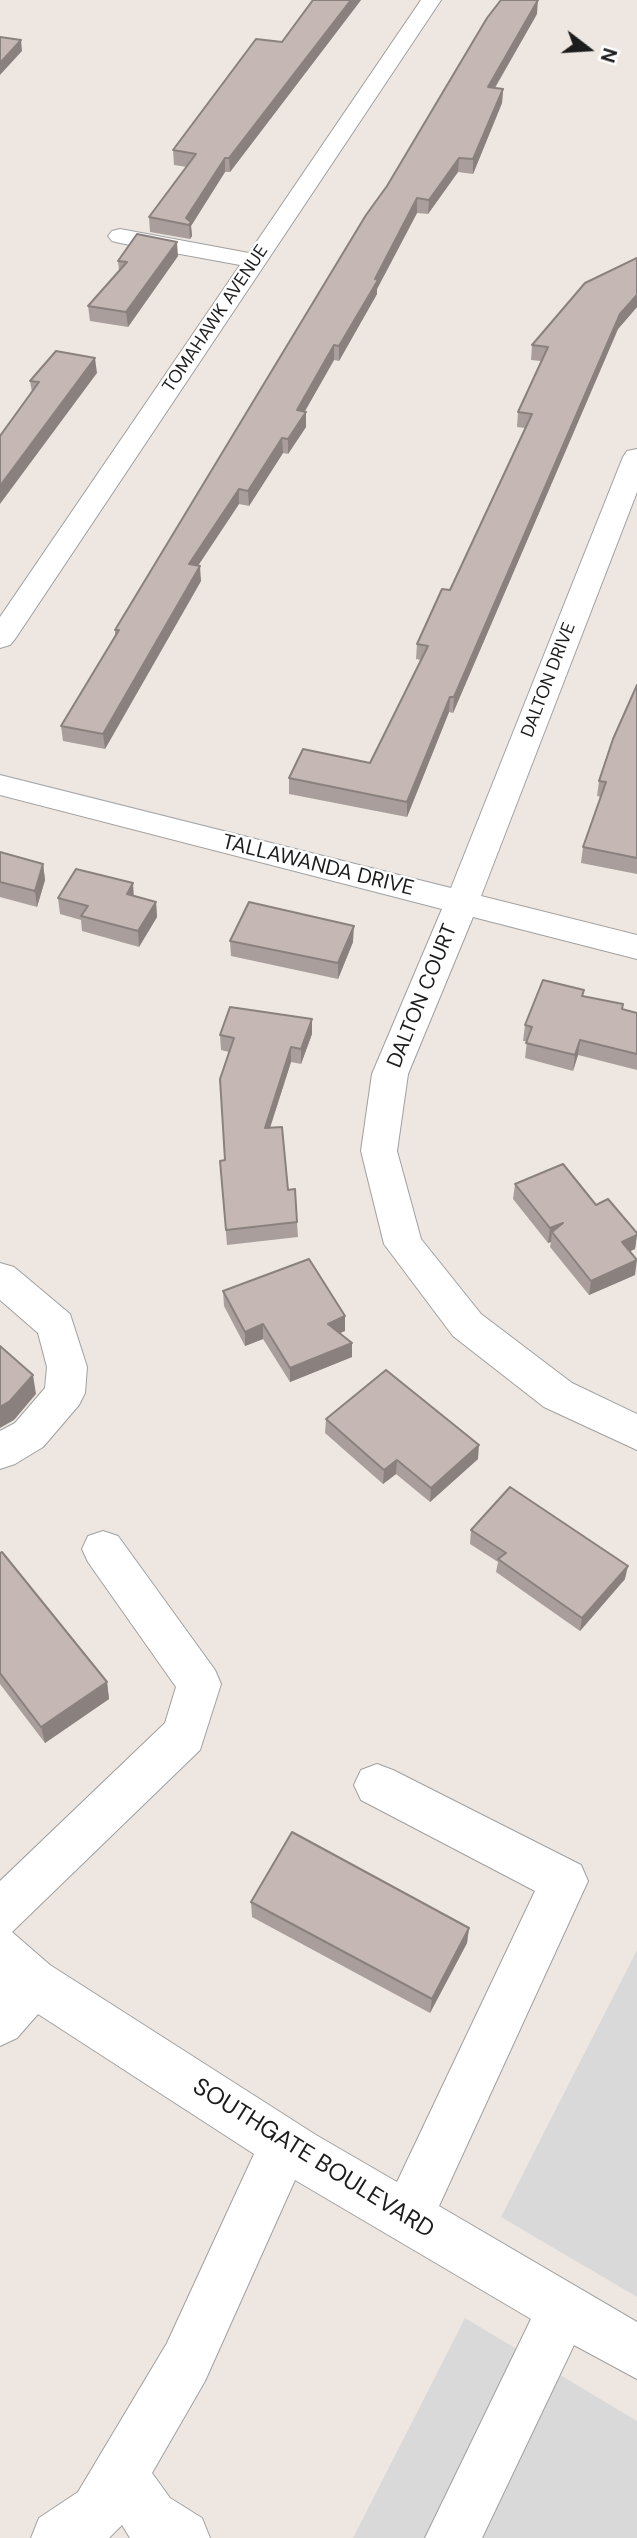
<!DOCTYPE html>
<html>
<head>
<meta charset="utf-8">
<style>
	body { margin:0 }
	#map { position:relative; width:637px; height:2538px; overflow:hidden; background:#eee7e1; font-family:"DM Sans",sans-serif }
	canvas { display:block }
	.north { position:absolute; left:553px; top:14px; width:70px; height:70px; -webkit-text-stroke:5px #fff; paint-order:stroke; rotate:107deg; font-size:19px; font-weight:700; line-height:28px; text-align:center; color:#1c1c1c }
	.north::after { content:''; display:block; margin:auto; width:24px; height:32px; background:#1c1c1c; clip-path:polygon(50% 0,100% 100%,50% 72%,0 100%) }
</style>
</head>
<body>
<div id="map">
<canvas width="637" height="2538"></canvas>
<div class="north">N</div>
</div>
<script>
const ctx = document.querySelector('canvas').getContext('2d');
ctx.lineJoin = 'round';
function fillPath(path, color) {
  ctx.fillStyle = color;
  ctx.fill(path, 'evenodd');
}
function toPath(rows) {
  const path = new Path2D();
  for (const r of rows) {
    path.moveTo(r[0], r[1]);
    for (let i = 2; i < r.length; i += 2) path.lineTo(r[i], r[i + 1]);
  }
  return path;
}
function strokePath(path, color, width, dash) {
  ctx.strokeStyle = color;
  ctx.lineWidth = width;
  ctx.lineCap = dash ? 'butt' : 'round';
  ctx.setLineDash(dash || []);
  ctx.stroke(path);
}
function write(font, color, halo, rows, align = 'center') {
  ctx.font = font + ' "DM Sans",sans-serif';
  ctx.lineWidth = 5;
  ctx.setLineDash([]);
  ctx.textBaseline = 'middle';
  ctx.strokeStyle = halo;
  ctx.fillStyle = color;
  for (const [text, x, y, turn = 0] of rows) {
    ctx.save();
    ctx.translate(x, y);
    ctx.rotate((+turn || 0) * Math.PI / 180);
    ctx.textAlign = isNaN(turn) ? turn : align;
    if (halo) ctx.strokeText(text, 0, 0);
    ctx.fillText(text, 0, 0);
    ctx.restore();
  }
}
fillPath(toPath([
	[637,1950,637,2297,501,2217],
	[465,2318,637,2421,637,2538,353,2538]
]), '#dad9d9');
const minor = toPath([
	[421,0,441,0,15,639,10,645,0,648,0,617,240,265,120,243,112,241,108,236,112,231,120,229,249,253,421,0],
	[637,449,637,492,481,896,637,935,637,959,473,917,408,1074,397,1151,421,1239,481,1314,572,1383,637,1414,637,1450,544,1407,453,1336,384,1244,361,1151,372,1074,442,909,0,795,0,775,451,888,623,457,627,451,637,449],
	[0,1263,14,1267,70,1314,87,1367,85,1393,79,1405,43,1447,15,1464,0,1469,0,1431,15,1423,45,1388,47,1367,38,1333,0,1300,0,1263],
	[103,1531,118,1536,215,1670,221,1684,200,1750,12,1932,50,1965,316,2135,397,2182,535,1891,361,1800,354,1785,361,1770,377,1764,393,1770,581,1865,588,1881,439,2206,637,2322,637,2379,574,2345,482,2538,425,2538,531,2319,295,2180,205,2381,152,2473,170,2498,202,2518,210,2538,130,2538,122,2525,109,2538,31,2538,39,2518,78,2492,167,2343,254,2154,38,2014,17,2038,0,2046,0,1881,165,1723,176,1687,88,1562,82,1549,88,1536,103,1531]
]);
strokePath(minor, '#a0a0a0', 2);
fillPath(minor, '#fff');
fillPath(toPath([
	[313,0,361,0,230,172,225,172,191,226,192,236,190,239,150,232,149,217,187,167,174,165,173,150,282,42],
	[537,14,495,88,503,89,502,103,473,174,458,172,428,214,417,213,377,289,377,294,339,361,334,360,305,411,306,427,288,454,283,453,249,506,239,504,198,566,201,581,105,749,63,741,61,726,115,636,115,630],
	[178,256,128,327,90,321,88,306,119,271,118,261],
	[637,258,637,307,618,329,453,713,449,712,407,817,289,794,289,778,370,763,421,660,416,659,417,644,450,590,525,428,517,427,518,412,541,361,531,360,532,345],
	[97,373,32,392,30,381],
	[637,685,637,874,581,863,583,847,601,797,597,796,599,781],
	[0,852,43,864,45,880,37,907,0,897],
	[134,896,156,902,157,917,139,947,82,931,81,920,60,914,58,898],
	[230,941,353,942,338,979,231,956],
	[583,996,623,1004,622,1010,637,1013,637,1070,578,1055,573,1071,525,1058,527,1041,523,1041,525,1025],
	[312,1034,301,1064,291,1062,270,1128,297,1222,298,1237,227,1245,220,1161,225,1160,229,1052,221,1050,220,1035],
	[515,1184,637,1233,635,1249,630,1251,635,1275,589,1295,550,1247,551,1242,548,1243,513,1199],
	[223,1291,345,1316,345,1331,340,1333,352,1343,352,1357,290,1382,263,1339,245,1346,224,1306],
	[326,1419,478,1459,430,1502,396,1474,383,1484,325,1433],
	[471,1530,625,1579,580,1631,496,1572,498,1562,470,1544],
	[0,1553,107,1682,109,1699,45,1743,0,1684],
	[251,1902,469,1928,467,1943,430,2013,252,1917]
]), '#a99e9b');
fillPath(toPath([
	[351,0,361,0,230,172,229,158],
	[538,0,537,14,487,101,488,87],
	[21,40,22,51,0,75,0,63],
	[503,89,502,103,473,174,473,159],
	[225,158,225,172,191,226,192,236,190,239,189,225,186,218],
	[459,158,458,172,428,214,429,200],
	[417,198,417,213,377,289,377,294,339,361,339,346],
	[177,242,178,256,128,327,126,312],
	[637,295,637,307,618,329,453,713,454,697,620,314],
	[334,345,334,360,297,425,297,410],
	[95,358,97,373,0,504,0,486],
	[306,412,306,427,288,454,288,439],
	[282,438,283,453,249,506,248,491],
	[239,489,239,504,189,579,189,564],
	[200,566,201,581,105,749,103,734],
	[450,697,449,712,407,817,407,802],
	[43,864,45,880,37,907,35,891],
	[133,883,134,899,127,894],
	[156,902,157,917,139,947,138,931],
	[354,926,353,942,338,979,338,963],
	[312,1019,312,1034,301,1064,301,1049],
	[580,1040,578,1055,573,1071,575,1055],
	[291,1047,291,1062,265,1143,265,1128],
	[563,1223,552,1232,551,1242,548,1243,550,1228],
	[637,1235,635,1249,620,1256,622,1242],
	[637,1260,635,1275,589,1295,591,1281],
	[345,1316,345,1331,328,1338,328,1324],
	[263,1324,263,1339,245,1346,245,1332],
	[352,1343,352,1357,290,1382,290,1368],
	[33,1375,36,1394,14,1420,0,1428,0,1407],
	[479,1445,478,1459,430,1502,431,1488],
	[397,1460,396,1474,383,1484,384,1470],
	[628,1566,625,1579,580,1631,582,1618],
	[107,1682,109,1699,45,1743,41,1727],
	[469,1928,467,1943,430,2013,432,1999]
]), '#8a817e');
const building = toPath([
	[313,0,351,0,229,158,225,158,186,218,191,222,189,225,149,217,196,154,173,150,256,39,282,42,313,0],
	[501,0,538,0,488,87,503,89,473,159,459,158,429,200,417,198,375,279,378,280,339,346,334,345,297,410,306,412,288,439,282,438,248,491,239,489,189,564,200,566,103,734,61,726,119,630,115,630,366,215,387,186,487,18,501,0],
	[0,37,21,40,0,63,0,37],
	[137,234,177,242,126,312,88,306,127,262,118,261,137,234],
	[637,258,637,295,620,314,454,697,450,697,407,802,289,778,303,749,370,763,428,646,417,644,442,589,450,590,532,414,518,412,548,347,532,345,585,283,637,258],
	[56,351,95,358,0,486,0,436,39,382,30,381,56,351],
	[637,685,637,858,583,847,606,782,599,781,613,739,637,685],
	[0,852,43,864,35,891,0,882,0,852],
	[76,869,133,883,127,894,156,902,138,931,81,916,88,906,58,898,76,869],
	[249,902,354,926,338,963,230,941,249,902],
	[543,980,584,990,582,996,623,1004,622,1009,637,1013,637,1054,580,1040,575,1055,526,1043,532,1027,525,1025,543,980],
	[230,1007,312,1019,301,1049,291,1047,265,1128,282,1127,288,1190,295,1189,297,1222,226,1230,220,1161,225,1160,220,1079,234,1038,220,1035,230,1007],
	[563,1164,596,1205,608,1199,637,1233,637,1235,622,1242,637,1260,591,1281,552,1232,563,1223,550,1228,515,1184,563,1164],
	[309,1259,345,1316,328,1324,352,1343,290,1368,263,1324,245,1332,223,1291,309,1259],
	[0,1346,33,1375,10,1401,0,1407,0,1346],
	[386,1370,479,1445,431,1488,397,1460,384,1470,326,1419,386,1370],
	[510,1487,628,1566,582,1618,498,1559,506,1553,471,1530,510,1487],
	[2,1552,107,1682,41,1727,0,1673,0,1553,2,1552],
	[292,1832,469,1928,432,1999,251,1902,292,1832]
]);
fillPath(building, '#c5b8b4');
strokePath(building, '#8a817e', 2);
write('18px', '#1c1c1c', '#fff', [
	["TOMAHAWK AVENUE",216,319,-56],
	["DALTON DRIVE",549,680,-69]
]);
write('21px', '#1c1c1c', '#fff', [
	["TALLAWANDA DRIVE",318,866,14],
	["DALTON COURT",423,996,-68]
]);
write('24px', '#1c1c1c', '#fff', [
	["SOUTHGATE BOULEVARD",313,2159,32]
]);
</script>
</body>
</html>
